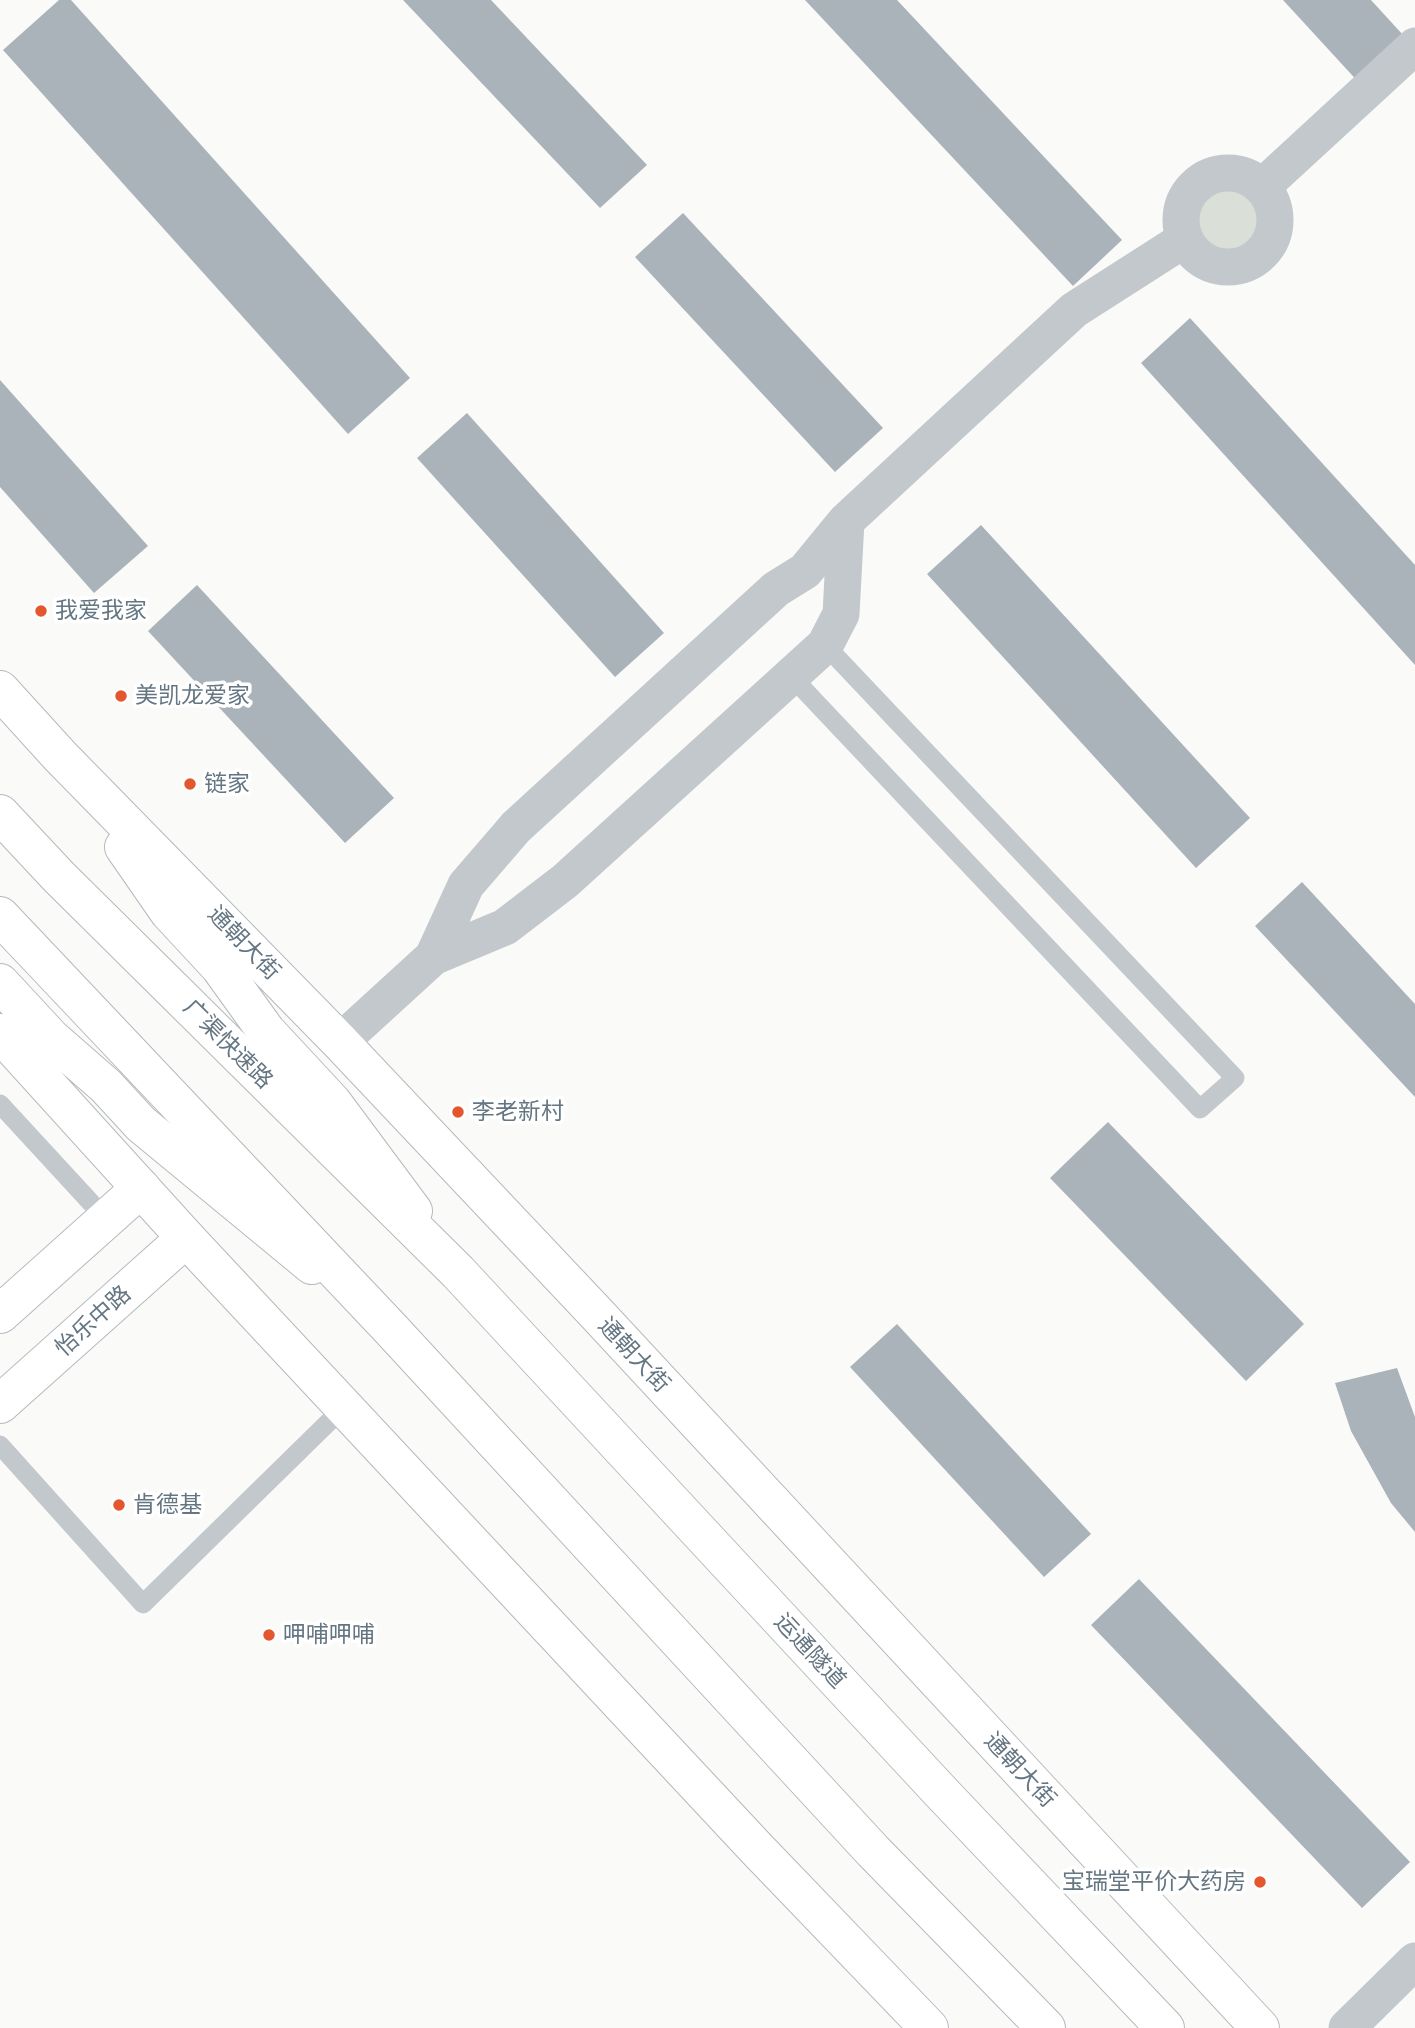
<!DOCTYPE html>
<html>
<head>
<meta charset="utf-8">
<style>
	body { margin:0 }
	canvas { display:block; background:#fafaf8 }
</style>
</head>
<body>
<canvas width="1415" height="2028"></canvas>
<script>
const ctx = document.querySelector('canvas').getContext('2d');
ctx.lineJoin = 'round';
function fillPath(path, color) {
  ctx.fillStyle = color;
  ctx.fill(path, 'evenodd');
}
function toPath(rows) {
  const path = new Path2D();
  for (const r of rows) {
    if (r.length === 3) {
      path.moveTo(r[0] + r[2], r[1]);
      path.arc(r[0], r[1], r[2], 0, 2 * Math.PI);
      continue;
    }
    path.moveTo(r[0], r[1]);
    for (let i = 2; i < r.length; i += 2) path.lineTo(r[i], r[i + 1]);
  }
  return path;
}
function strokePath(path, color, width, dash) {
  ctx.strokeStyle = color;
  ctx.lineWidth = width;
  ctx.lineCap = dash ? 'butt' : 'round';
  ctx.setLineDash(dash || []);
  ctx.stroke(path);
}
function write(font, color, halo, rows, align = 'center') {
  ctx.font = font + ' "Asap Condensed","Noto Sans SC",sans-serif';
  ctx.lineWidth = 7;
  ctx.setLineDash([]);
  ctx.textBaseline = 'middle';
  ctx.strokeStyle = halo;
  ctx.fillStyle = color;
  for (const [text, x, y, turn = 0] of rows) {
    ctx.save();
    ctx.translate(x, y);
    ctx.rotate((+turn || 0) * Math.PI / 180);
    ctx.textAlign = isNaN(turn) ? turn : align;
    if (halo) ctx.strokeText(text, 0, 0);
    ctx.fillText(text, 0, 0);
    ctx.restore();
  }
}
fillPath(toPath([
	[1228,221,30]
]), '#dadfd7');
fillPath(toPath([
	[59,0,71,0,410,378,348,434,3,50],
	[403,0,491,0,647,165,600,208],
	[805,0,897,0,1122,240,1073,286],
	[1283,0,1371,0,1414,47,1362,86],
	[683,213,883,428,835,472,635,257],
	[1190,318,1415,565,1415,665,1141,363],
	[0,380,148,546,94,593,0,487],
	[467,413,664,633,615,677,417,458],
	[981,525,1250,818,1196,868,927,574],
	[197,585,394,798,345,843,148,631],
	[1302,882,1415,1004,1415,1097,1255,926],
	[1108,1122,1304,1324,1246,1381,1050,1178],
	[897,1324,1091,1534,1044,1577,850,1367],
	[1397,1368,1415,1417,1415,1532,1391,1503,1351,1431,1335,1383],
	[1139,1579,1410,1862,1362,1908,1091,1625]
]), '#aab3b9');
const secondary = toPath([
	[0,1314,141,1188],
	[0,1404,186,1238]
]);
const primary = toPath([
	[0,690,60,756,340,1042,596,1313,1260,2028],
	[124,847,169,912,220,967,266,1031,332,1102,413,1211],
	[0,983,51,1038,106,1086,141,1124,312,1265],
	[0,1033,186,1238,756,1848,929,2028]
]);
const trunk = toPath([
	[0,814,59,877,458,1272,940,1791,1165,2028],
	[0,916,389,1327,873,1851,1046,2028]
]);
strokePath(secondary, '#b3babf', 40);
strokePath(primary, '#b5babe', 40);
strokePath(trunk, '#b4b9bd', 40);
strokePath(toPath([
	[791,676,1200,1109,1235,1078,825,645],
	[0,1104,106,1219],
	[0,1445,143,1604,344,1407]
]), '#c3c8cc', 19);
strokePath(toPath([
	[1228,220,47],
	[1262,187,1415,46],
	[433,957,466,885,516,827,776,589,805,571,846,521,1074,310,1185,239],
	[340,1042,433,957,505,927,565,881,825,645,841,614,846,521],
	[1347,2028,1415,1961]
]), '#c3c8cc', 37);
strokePath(secondary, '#fff', 38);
strokePath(primary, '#fff', 38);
strokePath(trunk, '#fff', 38);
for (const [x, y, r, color] of [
	[41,611,7,"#e4572e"],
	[121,696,7,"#e4572e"],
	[190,784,7,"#e4572e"],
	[458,1112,7,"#e4572e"],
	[119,1505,7,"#e4572e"],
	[269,1635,7,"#e4572e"],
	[1260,1882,7,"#e4572e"]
]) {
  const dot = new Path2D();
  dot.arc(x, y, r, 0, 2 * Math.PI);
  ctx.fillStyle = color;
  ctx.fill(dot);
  strokePath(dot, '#fff', 2.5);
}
write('23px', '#657683', '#fff', [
	["我爱我家",55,611],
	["美凯龙爱家",135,696],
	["链家",204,784],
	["李老新村",472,1112],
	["肯德基",133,1505],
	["呷哺呷哺",283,1635],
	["宝瑞堂平价大药房",1246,1882,"right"]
], 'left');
write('23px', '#657683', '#fff', [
	["通朝大街",244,943,46],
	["广渠快速路",228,1044,45],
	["怡乐中路",93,1321,-42],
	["通朝大街",634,1355,47],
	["运通隧道",810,1651,47],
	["通朝大街",1020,1770,47]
]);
</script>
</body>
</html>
